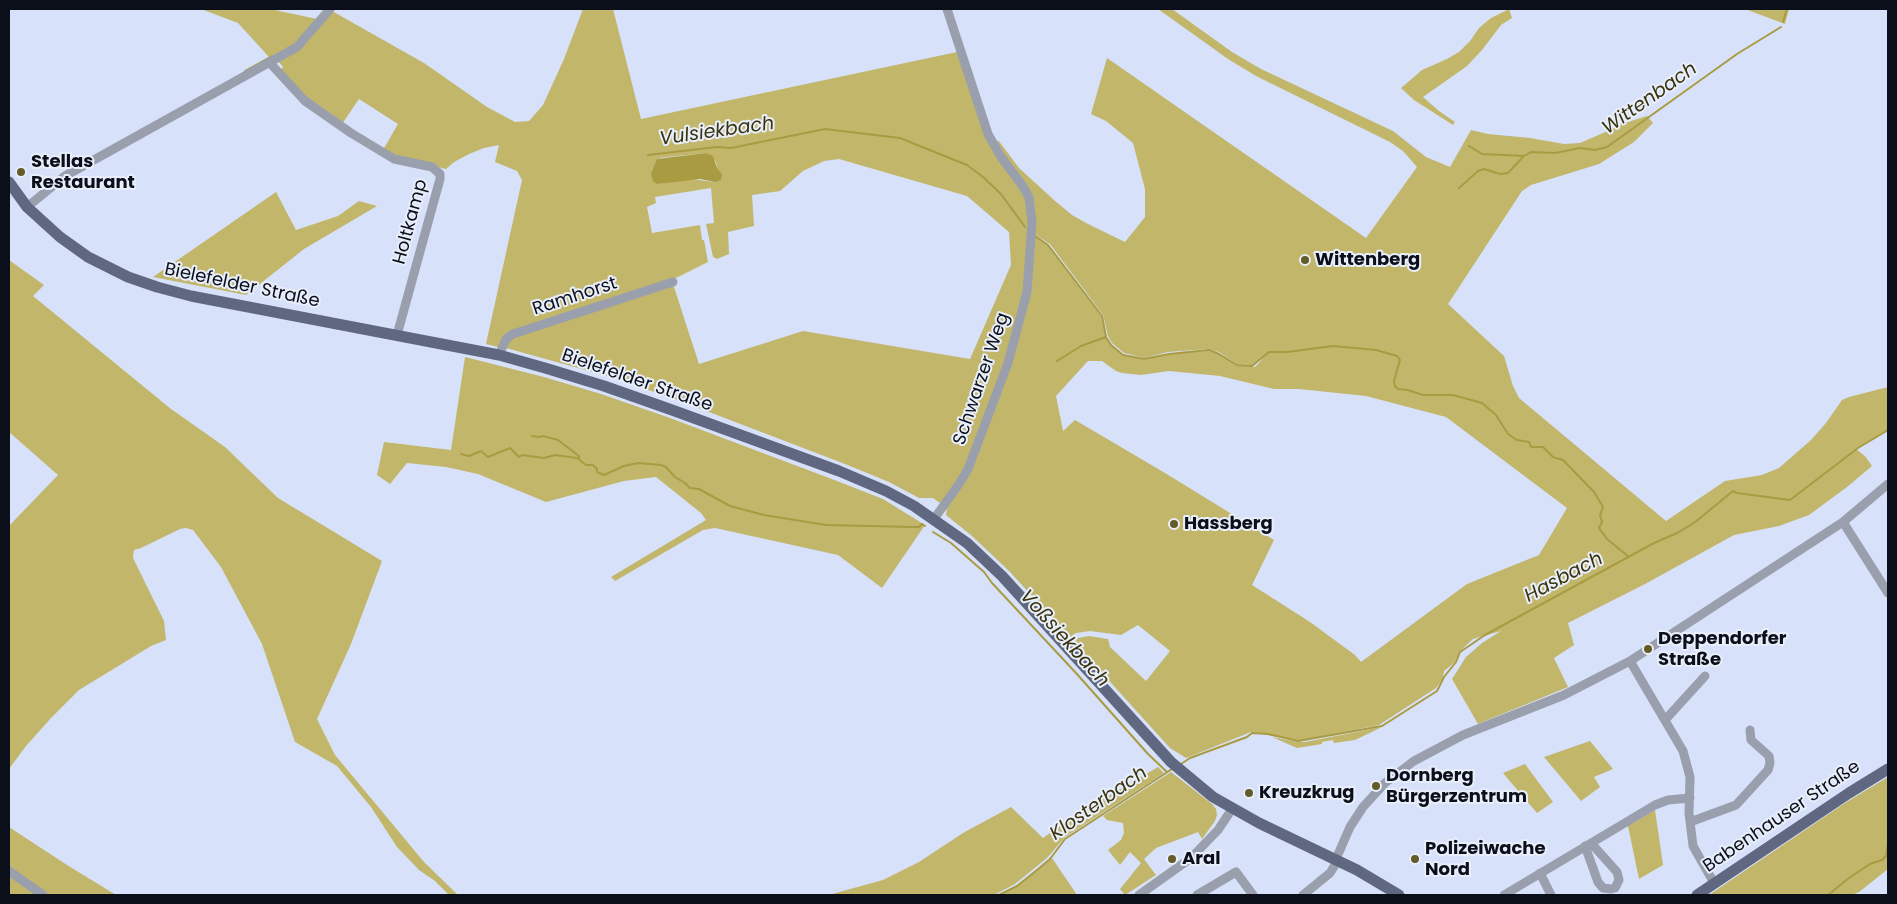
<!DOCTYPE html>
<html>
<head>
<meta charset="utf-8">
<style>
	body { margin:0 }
	#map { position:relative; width:1897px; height:904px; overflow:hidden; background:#d7e1fa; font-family:Poppins,sans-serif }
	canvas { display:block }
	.frame { position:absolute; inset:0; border:10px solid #0b0f1a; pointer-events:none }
</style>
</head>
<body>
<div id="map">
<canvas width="1897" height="904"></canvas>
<div class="frame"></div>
</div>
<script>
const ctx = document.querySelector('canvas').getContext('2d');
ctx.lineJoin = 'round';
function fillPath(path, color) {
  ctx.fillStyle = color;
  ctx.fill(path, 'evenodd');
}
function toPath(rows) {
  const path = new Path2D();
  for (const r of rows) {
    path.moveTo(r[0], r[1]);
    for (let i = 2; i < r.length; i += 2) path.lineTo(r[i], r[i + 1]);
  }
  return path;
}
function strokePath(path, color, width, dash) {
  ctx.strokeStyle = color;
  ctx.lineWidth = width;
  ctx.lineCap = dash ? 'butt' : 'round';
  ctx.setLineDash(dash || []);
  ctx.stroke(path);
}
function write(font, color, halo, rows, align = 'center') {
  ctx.font = font + ' Poppins,sans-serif';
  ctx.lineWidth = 4;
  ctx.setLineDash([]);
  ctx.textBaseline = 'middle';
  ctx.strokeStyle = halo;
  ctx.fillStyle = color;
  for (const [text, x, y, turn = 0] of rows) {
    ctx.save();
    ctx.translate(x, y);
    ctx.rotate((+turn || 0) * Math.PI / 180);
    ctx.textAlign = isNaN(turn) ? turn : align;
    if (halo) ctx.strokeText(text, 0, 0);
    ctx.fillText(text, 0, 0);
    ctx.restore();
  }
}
fillPath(toPath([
	[201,9,270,9,317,19,295,44,269,57,238,23],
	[583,9,613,9,641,119,957,52,985,135,1020,186,1026,199,1034,236,1048,245,1101,316,1106,338,1111,345,1123,355,1144,360,1168,354,1208,351,1219,354,1236,365,1255,367,1270,351,1252,365,1237,364,1219,352,1208,349,1168,352,1144,358,1124,353,1112,343,1108,336,1103,315,1050,244,1034,234,1034,209,997,146,998,140,1019,168,1054,200,1072,215,1088,224,1125,242,1145,217,1145,189,1133,143,1106,121,1091,114,1107,58,1366,238,1417,167,1403,151,1390,142,1256,76,1228,59,1158,9,1172,9,1232,52,1261,69,1393,131,1426,157,1450,167,1471,130,1488,134,1530,138,1564,144,1580,143,1610,130,1619,125,1647,116,1653,123,1634,142,1599,164,1531,185,1522,191,1448,304,1504,356,1513,386,1519,398,1666,521,1725,481,1762,475,1779,468,1811,440,1826,423,1842,400,1849,397,1888,387,1888,431,1856,449,1865,456,1872,466,1847,487,1809,515,1779,526,1734,535,1645,584,1568,623,1574,645,1554,658,1568,687,1478,724,1452,679,1466,657,1482,643,1501,631,1473,639,1461,650,1454,663,1444,671,1443,678,1436,688,1379,725,1303,740,1296,740,1251,732,1186,758,1170,748,1074,642,1078,638,1089,636,1108,639,1110,647,1146,681,1170,651,1138,625,1121,635,1090,631,1076,633,1070,637,1009,571,972,536,946,515,947,508,933,498,919,498,889,482,845,464,675,399,607,376,506,348,509,341,513,337,673,284,699,364,803,331,970,359,1011,265,1009,232,967,196,839,159,824,161,803,171,780,191,752,195,754,226,728,232,729,254,717,259,713,257,706,224,714,223,711,188,655,197,656,203,647,207,652,233,700,225,702,240,704,240,708,262,672,280,512,333,498,347,486,344,522,180,517,171,495,162,499,145,484,148,469,154,454,162,446,169,395,157,383,150,398,124,359,99,342,124,306,99,280,71,283,67,278,61,332,11,424,63,487,107,515,122,529,121,543,105,564,59],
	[706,153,716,162,717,168,721,174,715,182,691,179,658,184,659,158],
	[1088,361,1102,361,1116,371,1122,373,1141,375,1169,371,1220,376,1274,389,1299,389,1366,396,1446,417,1567,508,1539,555,1467,584,1361,662,1355,655,1310,622,1252,585,1274,540,1165,473,1075,420,1063,431,1056,396],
	[1509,9,1512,18,1501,25,1482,50,1467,66,1423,97,1439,111,1455,122,1453,125,1414,100,1401,88,1422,70,1447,59,1459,52,1470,41,1479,28,1491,18],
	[1745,9,1789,9,1785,24],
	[276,192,296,230,338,216,359,201,377,206,304,249,246,295,153,277],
	[9,260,44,285,33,296,171,409,225,447,278,498,382,561,351,644,317,719,335,755,424,862,458,895,449,895,435,881,419,870,397,847,371,807,337,766,295,742,262,644,221,567,193,530,186,528,180,529,141,548,134,550,133,558,164,621,166,640,151,646,79,690,51,718,26,746,9,769,9,526,58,475,9,432],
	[465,357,544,377,601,394,670,418,837,481,883,499,925,525,882,588,838,555,715,528,703,530,615,581,611,577,706,520,701,513,656,477,624,481,546,502,478,474,446,467,407,463,390,484,377,475,384,442,451,450],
	[1382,727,1355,740,1334,743,1333,740,1322,742,1322,744,1297,748,1272,737,1298,742,1305,742],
	[1590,741,1613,769,1594,777,1600,787,1581,801,1544,757],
	[1525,764,1553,802,1537,813,1503,773],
	[1158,767,1164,773,1065,837,1047,858,1015,884,994,895,818,895,832,894,883,880,919,862,963,833,1011,807,1043,838,1071,818],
	[1171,772,1212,804,1216,809,1217,815,1215,821,1202,839,1198,832,1156,848,1144,859,1156,875,1125,895,1120,889,1141,863,1130,852,1120,865,1108,850,1121,840,1124,833,1123,823,1107,820,1103,816],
	[1888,777,1888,869,1859,892,1852,895,1709,895,1845,803],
	[1655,810,1663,865,1639,879,1628,826],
	[9,827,67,865,116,895,49,895,44,893,9,867],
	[1052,858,1077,895,1000,895,1017,886],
	[9,875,38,895,9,895]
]), '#c2b66b');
fillPath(toPath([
	[706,153,713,156,717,168,722,174,721,180,715,182,700,179,658,184,653,182,651,174,657,159]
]), '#a99b41');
strokePath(toPath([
	[1783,22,1787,9],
	[245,71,272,56],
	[1469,146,1482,154,1524,156],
	[648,155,717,147,731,148,825,129,900,138,967,165,983,177,1001,194,1025,227],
	[1459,188,1478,171,1484,169,1500,174,1508,173,1524,156,1531,152,1555,153,1580,148,1595,150,1607,147,1737,54,1781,27],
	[1035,236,1048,245,1102,316,1106,337,1111,345,1123,355,1144,359,1169,354,1209,350,1219,354,1237,365,1252,366,1269,352,1287,352,1333,346,1376,350,1397,356,1400,360,1394,381,1395,386,1398,389,1408,390,1423,395,1453,395,1482,403,1496,415,1508,434,1517,440,1529,442,1531,447,1543,447,1553,457,1563,460,1594,492,1603,507,1600,515,1602,522,1599,528,1607,539,1629,557],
	[1057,361,1081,346,1106,337],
	[532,436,539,437,543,436,558,440,579,456,579,458],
	[461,454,469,456,481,451,488,457,510,448,519,457,522,455,544,458,555,455,577,458,586,465,593,465,597,469,597,472,604,475,624,466,638,463,661,465,666,467,675,477,685,483,690,488,699,489,730,506,764,515,826,525,913,527,919,527,922,524,925,526],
	[933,532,951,543,984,572,992,583,1076,673,1148,754,1167,772],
	[1181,764,1190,758,1247,737,1252,733,1268,734,1298,741,1382,726,1437,691,1444,677,1456,662,1460,652,1485,635,1654,543,1677,533,1694,523,1733,491,1737,493,1790,500,1858,448,1888,430],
	[999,895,1017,886,1037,870,1050,859,1065,839,1172,769],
	[1828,895,1849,878,1870,864,1882,860,1886,856,1888,843]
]), '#a99b41', 2);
strokePath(toPath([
	[269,62,305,101,351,133,394,159,432,167,440,174,440,179,397,335],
	[27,207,65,176,297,47,330,9],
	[499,355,506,339,513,334,673,282],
	[934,519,959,484,968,469,1008,363,1027,292,1032,222,1029,197,1022,185,1001,157,988,134,947,9],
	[1843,522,1888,593],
	[1630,661,1683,751,1690,777,1689,813,1693,846,1714,883],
	[1665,720,1705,676],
	[1690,822,1736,805,1768,770,1770,763,1769,756,1751,740,1750,730],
	[1585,846,1598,882,1603,888,1611,889,1615,888,1619,880,1617,872,1591,843],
	[1336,859,1350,827,1363,807,1385,783,1414,761,1463,735,1564,695,1630,661,1843,522,1888,484],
	[9,871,43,895],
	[1540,873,1551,895],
	[1139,895,1191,858,1218,830,1232,809],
	[1197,895,1236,872,1253,895],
	[1303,895,1330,873,1338,860],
	[1504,895,1655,805,1668,800,1690,798]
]), '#9a9fad', 9);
strokePath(toPath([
	[9,182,27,207,60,237,88,257,128,277,157,287,191,296,499,355,545,368,604,386,672,410,839,471,886,491,914,506,967,543,1002,576,1171,762,1213,797,1259,823,1357,870,1399,895],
	[1697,895,1849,793,1888,769]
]), '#5f6880', 11);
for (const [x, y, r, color] of [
	[21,172,5,"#635b28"],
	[1305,260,5,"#635b28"],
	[1174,524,5,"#635b28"],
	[1648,649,5,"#635b28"],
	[1376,786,5,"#635b28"],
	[1249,793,5,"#635b28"],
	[1172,859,5,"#635b28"],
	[1415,859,5,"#635b28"]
]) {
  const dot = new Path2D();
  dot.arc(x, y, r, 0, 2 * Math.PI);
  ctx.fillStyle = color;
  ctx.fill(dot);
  strokePath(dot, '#e9eefb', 2);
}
write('bold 18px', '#0b0f1a', '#e9eefb', [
	["Stellas",31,162],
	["Restaurant",31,183],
	["Wittenberg",1315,260],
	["Hassberg",1184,524],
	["Deppendorfer",1658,639],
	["Straße",1658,660],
	["Dornberg",1386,776],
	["Bürgerzentrum",1386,797],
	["Kreuzkrug",1259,793],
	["Polizeiwache",1425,849],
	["Nord",1425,870],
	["Aral",1182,859]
], 'left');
write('18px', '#0b0f1a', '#e9eefb', [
	["Holtkamp",411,222,-75],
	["Bielefelder Straße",242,286,12],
	["Ramhorst",575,297,-18],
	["Schwarzer Weg",982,379,-71],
	["Bielefelder Straße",637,381,19],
	["Babenhauser Straße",1782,817,-34]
]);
write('italic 19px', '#39330b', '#e9eefb', [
	["Wittenbach",1650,99,-35],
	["Vulsiekbach",717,132,-8],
	["Hasbach",1564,578,-28],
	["Voßsiekbach",1064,639,48],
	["Klosterbach",1099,804,-35]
]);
</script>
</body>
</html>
